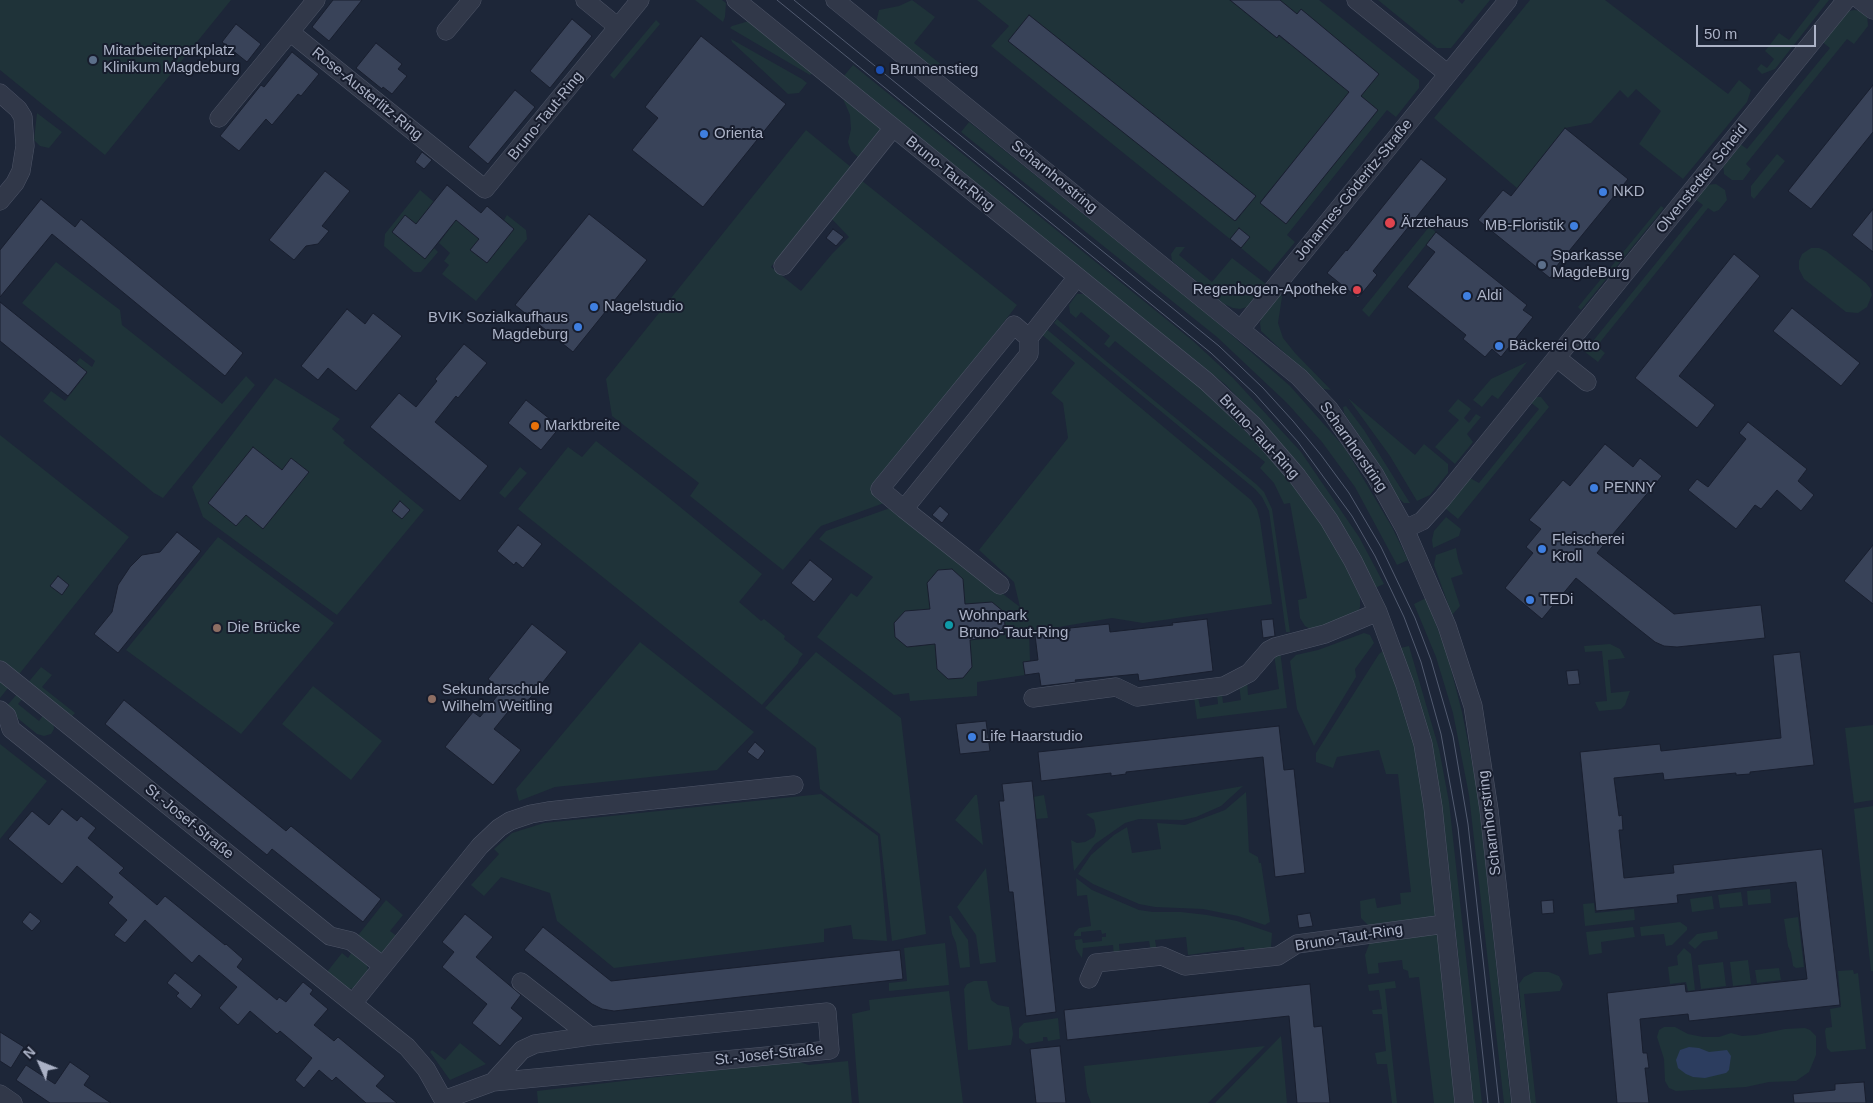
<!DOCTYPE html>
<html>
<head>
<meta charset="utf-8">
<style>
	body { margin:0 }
	#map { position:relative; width:1873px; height:1103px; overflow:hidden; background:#1d2638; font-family:Helvetica,sans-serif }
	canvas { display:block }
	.north { position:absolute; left:15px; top:1038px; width:50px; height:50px; -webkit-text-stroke:4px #171d2d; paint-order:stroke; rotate:314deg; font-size:14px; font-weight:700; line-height:20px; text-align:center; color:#abb2c6 }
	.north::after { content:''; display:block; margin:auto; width:18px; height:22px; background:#abb2c6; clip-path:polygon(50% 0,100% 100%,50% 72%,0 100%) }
	.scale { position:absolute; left:1696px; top:25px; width:120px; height:22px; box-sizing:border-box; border:2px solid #abb2c6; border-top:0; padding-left:6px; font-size:15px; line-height:18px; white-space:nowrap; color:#abb2c6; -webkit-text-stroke:4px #171d2d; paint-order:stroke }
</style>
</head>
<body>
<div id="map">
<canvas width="1873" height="1103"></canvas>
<div class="north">N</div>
<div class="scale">50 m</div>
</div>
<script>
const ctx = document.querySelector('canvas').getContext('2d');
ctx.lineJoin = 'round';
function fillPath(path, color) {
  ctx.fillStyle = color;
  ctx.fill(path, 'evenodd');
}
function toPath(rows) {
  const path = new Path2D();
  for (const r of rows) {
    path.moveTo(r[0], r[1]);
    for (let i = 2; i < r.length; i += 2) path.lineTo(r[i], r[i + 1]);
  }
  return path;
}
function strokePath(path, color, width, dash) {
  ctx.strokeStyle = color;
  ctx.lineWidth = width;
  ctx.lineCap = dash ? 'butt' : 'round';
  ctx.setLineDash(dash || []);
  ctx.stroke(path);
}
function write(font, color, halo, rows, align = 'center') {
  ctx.font = font + ' Helvetica,sans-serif';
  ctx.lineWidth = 4;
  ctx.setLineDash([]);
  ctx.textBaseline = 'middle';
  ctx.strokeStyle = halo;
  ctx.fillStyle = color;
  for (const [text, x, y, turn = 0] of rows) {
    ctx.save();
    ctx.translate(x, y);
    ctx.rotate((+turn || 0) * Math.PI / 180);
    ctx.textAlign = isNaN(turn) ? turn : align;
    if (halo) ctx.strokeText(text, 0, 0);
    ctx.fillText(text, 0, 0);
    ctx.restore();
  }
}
fillPath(toPath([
	[0,0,231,0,105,155,0,70],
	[695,0,722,0,726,3,725,17,723,22],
	[912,0,935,17,914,43,952,73,942,75,876,23,879,10,899,6],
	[977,0,1230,0,1277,38,1279,36,1289,44,1292,41,1295,48,1340,85,1352,89,1260,202,1286,224,1378,110,1361,96,1379,74,1301,9,1297,14,1280,0,1319,0,1419,80,1419,88,1396,117,1387,110,1287,235,1295,242,1270,272,1241,248,1249,237,1239,229,1230,239,991,46,1009,26],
	[1029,15,1256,196,1236,221,1008,41],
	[1378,0,1458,0,1462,4,1465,0,1490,0,1451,48,1437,48],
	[1530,0,1605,0,1728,94,1739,80,1751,90,1747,102,1683,179,1639,144,1661,111,1636,89,1628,98,1620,90,1591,123,1565,128,1517,188,1434,118],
	[1820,0,1829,0,1775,69,1762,74,1757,69,1761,64,1767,68,1774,59,1765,51,1779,33,1789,40],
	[1854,10,1863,11,1867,14,1868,26,1854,44,1847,39,1746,164,1751,169,1743,180,1732,180,1724,174,1723,164,1739,143,1747,149,1830,48,1821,41,1842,16,1849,11],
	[656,20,660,24,614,79,610,75],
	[749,21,812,73,810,75,730,28,732,26],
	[731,39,802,79,807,83,799,93,788,94,732,42],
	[853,65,1193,341,1233,378,1301,452,1359,537,1384,584,1375,588,1262,423,1226,385,843,77],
	[843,99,881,127,877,137,860,159,851,151,848,142,851,129,850,115],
	[37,113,62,132,49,148,40,146,34,140],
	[969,122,1203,310,1290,386,1345,448,1392,527,1408,560,1397,565,1355,487,1322,442,1287,403,1217,337,961,132],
	[806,130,852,168,771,267,801,291,832,254,849,237,830,217,861,180,1017,305,872,493,884,503,821,526,817,530,783,570,690,496,699,483,612,416,606,379],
	[1777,154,1785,161,1754,199,1751,196,1751,186],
	[1716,184,1725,190,1727,200,1719,210,1714,212,1708,208,1597,346,1605,353,1598,362,1576,345,1580,340,1589,346,1703,205,1695,199,1706,185],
	[420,190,434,202,416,224,405,216,392,232,425,259,434,248,438,252,421,272,414,272,384,246,385,234],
	[1661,206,1664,208,1581,310,1578,307],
	[507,215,526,230,527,239,476,301,442,274,449,265,444,261,450,253,439,243,456,220,479,239,470,250,487,263,514,229,504,220],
	[1429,227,1436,232,1369,317,1362,310],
	[1176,247,1185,247,1179,255,1212,282,1232,258,1266,284,1247,307,1240,309,1233,308,1224,304,1172,261,1171,254],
	[1811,248,1819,248,1826,251,1866,283,1870,288,1872,295,1867,307,1858,313,1846,312,1804,279,1799,269,1799,261,1802,254],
	[56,262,120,310,122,325,222,404,246,376,255,385,163,498,154,493,43,401,51,391,65,401,87,373,76,363,80,358,92,367,95,361,22,303],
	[1280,293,1282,297,1278,323,1283,338,1295,353,1331,390,1323,389,1261,331,1260,323,1263,312],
	[1077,294,1083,294,1088,296,1204,390,1274,460,1307,500,1336,547,1360,596,1360,607,1358,612,1312,630,1305,626,1300,618,1298,600,1307,598,1290,503,1284,504,1274,483,1260,468,1265,462,1115,341,1109,348,1104,344,1110,336,1081,312,1076,318,1070,313,1069,305],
	[1057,319,1106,361,1256,484,1264,492,1272,509,1290,632,1286,632,1269,511,1262,497,1255,489,1054,323],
	[1044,327,1251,500,1257,509,1260,520,1272,604,1143,623,1112,618,1029,632,1030,661,1023,663,1025,675,977,682,977,696,910,701,909,693,894,695,817,637,851,593,857,597,873,577,819,539,826,531,890,508,1020,607,1014,582,979,550,1068,438,1063,403,1051,393,1075,363,1040,333],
	[1527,362,1498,399,1492,395,1482,407,1473,400,1491,379],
	[275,378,340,419,332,429,345,440,343,443,424,510,337,615,203,517,192,487],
	[1534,397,1541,397,1549,407,1458,519,1445,508,1470,478,1479,483,1539,409,1530,402],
	[1348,398,1415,455,1424,444,1448,464,1448,473,1430,495,1417,501,1390,456],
	[1458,399,1471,409,1464,418,1469,423,1476,414,1481,417,1467,434,1473,442,1455,464,1435,447,1459,420,1448,411],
	[1346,406,1364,430,1410,503,1404,503,1397,497,1379,466,1344,413,1343,407],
	[0,435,129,537,0,698],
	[596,441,663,493,762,574,739,602,761,621,764,619,785,636,784,639,803,654,799,659,798,663,762,705,518,509,568,447,582,457],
	[520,467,527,473,505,498,499,493],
	[1446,517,1461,529,1459,536,1433,548,1432,540,1434,531],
	[218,537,334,623,241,734,126,650],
	[1456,548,1458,559,1463,574,1451,578,1460,606,1452,615,1434,565,1436,555],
	[1426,598,1447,654,1462,712,1478,793,1511,1103,1504,1103,1469,795,1453,713,1436,657,1414,604],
	[1364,633,1370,635,1374,643,1355,669,1356,677,1314,746,1297,709,1290,661,1296,655,1318,650],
	[640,642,754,732,717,770,555,787,519,801,516,789],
	[1610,644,1620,649,1625,658,1608,660,1611,693,1630,691,1625,705,1621,709,1599,711,1595,702,1607,701,1602,651,1585,652,1584,646],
	[1409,646,1439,749,1449,802,1482,1103,1470,1103,1457,970,1459,963,1444,823,1439,791,1400,648],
	[1280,650,1287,708,1197,719,1194,697,1198,697,1200,707,1218,704,1217,694,1222,694,1223,703,1241,700,1239,685,1247,680,1248,695,1279,689,1274,654],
	[1384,650,1412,722,1429,831,1437,913,1429,920,1369,926,1361,918,1360,901,1375,898,1377,908,1401,904,1400,893,1411,892,1398,774,1386,774,1379,750,1337,757,1333,768,1316,762,1316,753,1379,654],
	[816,652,901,718,926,934,892,941,880,834,820,789,816,748,765,708],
	[41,667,52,675,42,687,75,713,68,720,26,685],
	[313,686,382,741,351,780,282,724],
	[18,693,24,697,18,704,39,721,44,714,53,721,54,729,51,734,44,736,37,734,5,708],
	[1873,725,1873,800,1854,803,1845,728],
	[0,744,47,781,0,839],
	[1243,786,1221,806,1196,817,1182,820,1139,819,1125,823,1095,844,1074,871,1071,840,1077,843,1085,842,1094,837,1096,831,1094,820,1086,814],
	[1246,792,1249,852,1258,857,1259,863,1261,863,1270,922,1268,923,1265,925,1238,916,1203,909,1155,907,1139,904,1093,884,1078,874,1091,855,1114,835,1127,827,1132,853,1161,849,1157,823,1185,825,1225,810],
	[821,794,878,836,887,941,853,939,851,925,824,929,824,942,614,968,557,921,550,893,501,877,484,896,471,885,499,854,494,849,512,833,544,823],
	[975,795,977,795,983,845,955,820],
	[1044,795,1048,818,1036,819,1033,797],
	[1873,806,1873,971,1871,971,1854,809],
	[986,868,996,962,980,964,976,935,957,907],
	[1076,878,1092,890,1139,910,1153,912,1181,912,1207,915,1237,921,1272,933,1271,947,1269,950,1245,954,1244,947,1188,955,1186,937,1155,940,1157,951,1151,951,1149,941,1119,944,1120,955,1114,955,1113,945,1083,948,1082,958,1076,949,1075,940,1082,939,1083,943,1102,941,1102,937,1106,937,1106,933,1102,934,1101,930,1081,932,1081,936,1074,936,1074,933,1079,928,1091,926,1087,895,1077,896],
	[1770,889,1771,903,1748,905,1747,891],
	[1741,892,1743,906,1720,908,1718,895],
	[1712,896,1714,909,1692,912,1690,899],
	[386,900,403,915,390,931,398,937,387,951,375,954,356,938],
	[1594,903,1595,913,1634,909,1635,920,1585,926,1583,904],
	[949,916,951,916,968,940,970,967,960,968,956,943,952,934],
	[1798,917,1804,967,1796,968,1793,966,1791,953,1788,946,1784,919],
	[1680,922,1687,927,1687,930,1672,945,1666,946,1664,934,1641,936,1640,927],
	[1633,927,1635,937,1601,942,1602,953,1589,955,1586,932],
	[1717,931,1718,939,1703,941,1695,949,1688,943,1697,934],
	[1435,933,1438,937,1455,1103,1434,1103,1419,977,1409,978,1408,971,1403,969,1402,960,1378,963,1379,973,1368,974,1365,955,1370,942],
	[945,943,949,985,889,991,889,983,907,981,904,948],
	[1684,948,1691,954,1695,990,1688,991,1686,982,1670,984,1668,967,1678,965,1677,956],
	[353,950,367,962,368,973,356,988,347,989,327,972,342,953,348,958],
	[1748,960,1751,984,1733,986,1730,962],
	[1723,962,1726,986,1701,989,1698,965],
	[1779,968,1781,980,1757,983,1755,970],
	[1853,970,1854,974,1858,973,1866,1049,1831,1052,1827,1048,1825,1031,1826,1028,1832,1027,1830,1009,1841,1007,1838,971],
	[1534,972,1549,972,1559,976,1563,984,1560,991,1524,994,1536,1103,1529,1103,1519,984,1524,977],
	[974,981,987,981,991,1000,998,1005,1009,1007,1013,1034,1011,1045,968,1050,964,989,967,984],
	[1395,981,1396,988,1385,989,1397,1103,1392,1103,1387,1064,1377,1064,1375,1053,1386,1051,1382,1014,1373,1014,1372,1010,1382,1009,1379,990,1369,991,1368,985],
	[949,991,963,1103,859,1103,852,1014,870,1010,869,1000],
	[1058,1018,1060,1039,1048,1041,1047,1037,1043,1037,1043,1041,1026,1044,1019,1038,1019,1028,1024,1023],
	[1664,1027,1675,1027,1688,1034,1703,1037,1719,1037,1731,1033,1742,1036,1756,1035,1785,1029,1805,1028,1810,1030,1816,1036,1816,1055,1809,1072,1796,1081,1769,1082,1746,1087,1676,1091,1669,1088,1665,1081,1664,1059,1657,1037,1659,1030],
	[1281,1036,1287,1103,1215,1103],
	[460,1043,486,1064,450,1080,430,1052,432,1050,445,1060],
	[1265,1046,1208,1103,1091,1103,1087,1092,1084,1066],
	[796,1061,809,1065,848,1061,852,1103,538,1103,537,1091]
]), '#1f3339');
fillPath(toPath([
	[1689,1047,1699,1048,1709,1052,1727,1050,1731,1056,1729,1070,1726,1073,1705,1078,1693,1077,1686,1074,1678,1068,1676,1060,1680,1050]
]), '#2c3d5f');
const building = toPath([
	[333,0,362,0,329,41,312,27,333,0],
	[1230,0,1280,0,1297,14,1301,9,1379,74,1361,96,1378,110,1286,224,1260,203,1349,92,1279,35,1277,38,1230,0],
	[1029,15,1256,196,1235,221,1008,41,1029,15],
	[572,19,592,36,550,88,530,71,572,19],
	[236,24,261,44,247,62,222,42,236,24],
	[701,36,786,104,703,207,632,150,658,118,645,107,701,36],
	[376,43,402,64,398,69,407,76,392,94,383,87,382,89,356,68,376,43],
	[292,52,319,74,301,96,298,94,272,125,266,119,239,151,220,136,261,85,264,87,292,52],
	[1873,85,1873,132,1811,209,1788,191,1873,85],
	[515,90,535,107,488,164,468,147,515,90],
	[1565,128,1628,179,1556,267,1558,268,1550,278,1478,220,1503,190,1511,196,1565,128],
	[422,152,432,160,424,169,415,162,422,152],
	[1421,159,1447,179,1373,271,1377,275,1358,298,1327,273,1346,250,1347,251,1421,159],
	[325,171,350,191,322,226,329,231,318,244,306,246,294,260,269,240,325,171],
	[447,185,481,213,487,206,514,229,487,263,470,250,479,239,456,220,425,259,392,232,405,215,416,224,447,185],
	[41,199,75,227,81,219,243,353,225,376,52,234,0,297,0,250,41,199],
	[1873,209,1873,252,1852,235,1873,209],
	[589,214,647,260,573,352,515,305,589,214],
	[1239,228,1250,237,1241,248,1230,239,1239,228],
	[833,229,844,237,836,246,826,238,833,229],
	[1436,232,1527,305,1523,310,1533,317,1501,357,1492,349,1485,357,1463,339,1466,335,1407,287,1435,252,1426,245,1436,232],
	[1734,254,1760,276,1679,376,1715,405,1697,428,1635,378,1734,254],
	[0,302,87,372,68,396,0,341,0,302],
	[1792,308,1860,363,1841,386,1773,331,1792,308],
	[347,309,365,324,373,313,402,336,356,391,328,368,318,380,301,366,347,309],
	[464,344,487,363,458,398,456,396,435,422,488,466,460,501,370,427,399,393,416,407,437,381,435,379,464,344],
	[526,400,560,427,541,450,508,423,526,400],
	[1748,422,1807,469,1798,481,1814,495,1801,511,1777,490,1761,509,1755,505,1736,529,1688,490,1697,479,1708,487,1746,439,1739,433,1748,422],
	[1605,444,1633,467,1640,458,1662,476,1597,553,1674,614,1761,605,1765,638,1677,647,1664,646,1655,642,1631,623,1576,578,1542,619,1505,588,1533,553,1526,547,1541,529,1529,520,1563,480,1570,486,1605,444],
	[253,447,282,470,291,458,309,472,263,529,246,515,236,526,208,503,253,447],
	[400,501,410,510,402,519,392,511,400,501],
	[940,506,949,514,942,523,932,515,940,506],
	[518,525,542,544,523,568,516,562,514,565,497,551,518,525],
	[177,532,201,551,118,653,94,634,112,612,118,585,130,567,142,555,160,552,177,532],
	[1873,545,1873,604,1844,581,1873,545],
	[810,560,833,579,814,602,791,583,810,560],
	[952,569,963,579,965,604,992,602,1004,612,1005,626,995,637,970,640,972,667,963,678,948,679,937,669,935,644,907,647,895,637,894,623,905,611,930,609,927,583,938,570,952,569],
	[58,576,69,585,62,595,50,586,58,576],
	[1207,619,1213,671,1139,681,1138,674,1075,680,1076,682,1041,686,1039,673,1025,675,1023,662,1038,660,1035,635,1070,631,1070,628,1109,624,1110,632,1173,625,1172,623,1207,619],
	[1273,619,1275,636,1263,638,1261,620,1273,619],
	[532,624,567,652,523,707,516,702,494,729,521,750,493,785,445,747,473,712,480,717,502,690,488,679,532,624],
	[1800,652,1814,765,1750,772,1750,774,1736,775,1736,773,1664,780,1663,773,1614,778,1619,816,1622,815,1623,830,1619,830,1624,878,1674,873,1673,865,1822,849,1840,1005,1689,1021,1688,1014,1640,1019,1643,1053,1647,1053,1649,1068,1645,1068,1649,1103,1617,1103,1607,993,1685,984,1686,992,1807,979,1801,930,1796,882,1677,895,1678,903,1596,911,1580,752,1660,744,1661,751,1781,738,1773,655,1800,652],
	[1578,670,1580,684,1568,685,1566,671,1578,670],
	[124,700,286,831,291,826,381,899,363,922,272,849,267,855,105,724,124,700],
	[986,721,990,751,960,754,956,724,986,721],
	[1279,726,1284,770,1294,769,1305,873,1275,877,1263,757,1126,772,1126,774,1111,776,1111,773,1041,781,1038,752,1279,726],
	[755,742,765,751,758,760,747,752,755,742],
	[1032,781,1056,1012,1026,1016,1013,892,1009,892,999,801,1004,801,1002,784,1032,781],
	[62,809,77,821,81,816,96,828,88,838,124,868,119,873,157,905,165,896,225,945,226,944,243,959,237,967,277,1000,279,997,286,1002,303,982,313,990,310,994,328,1009,314,1025,334,1041,338,1037,385,1076,376,1086,397,1103,366,1103,336,1077,332,1081,319,1070,304,1088,295,1080,312,1058,280,1031,277,1034,250,1011,238,1025,219,1008,237,987,199,955,192,963,145,920,125,943,114,935,127,920,108,903,113,897,77,866,62,884,8,839,32,811,49,825,62,809],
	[1553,900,1554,913,1542,914,1541,901,1553,900],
	[30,912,41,921,32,931,22,922,30,912],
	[1310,913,1313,926,1299,928,1297,915,1310,913],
	[465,914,493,937,476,957,521,995,511,1008,523,1018,500,1046,472,1023,487,1004,442,967,454,952,442,942,465,914],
	[543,927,611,981,900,950,903,979,614,1011,602,1009,592,1004,524,950,543,927],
	[175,973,202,995,191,1009,176,996,179,993,167,983,175,973],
	[1310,984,1314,1027,1322,1026,1330,1103,1297,1103,1289,1016,1067,1040,1064,1010,1310,984],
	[0,1032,24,1047,11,1068,0,1061,0,1032],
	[1060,1046,1066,1103,1036,1103,1030,1049,1060,1046],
	[70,1062,90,1076,84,1085,111,1103,50,1103,16,1080,26,1065,55,1084,70,1062],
	[1864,1082,1866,1103,1794,1103,1793,1094,1835,1090,1835,1084,1864,1082]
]);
fillPath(building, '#394359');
strokePath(building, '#191f2f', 1);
const minor = toPath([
	[316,0,290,32,485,189,640,0],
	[585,0,618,27],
	[736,0,1206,381,1254,426,1297,476,1329,520,1353,561,1378,612,1405,685,1423,744,1433,807,1464,1103],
	[835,0,1299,377,1329,409,1375,475,1405,529,1447,626,1473,706,1489,810,1521,1103],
	[1356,0,1448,74],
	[1860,0,1873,10],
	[446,31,472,0],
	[0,93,18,109,23,117,25,146,21,171,15,183,0,201],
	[219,118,290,32],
	[783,266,893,128],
	[1241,329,1508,0],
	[1557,358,1587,382],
	[904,509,880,489,1014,325,1029,338],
	[1405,529,1422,521,1442,499,1846,0],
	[1000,585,904,509,1029,354,1029,338,1077,277],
	[0,670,330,936,351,941,383,966],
	[1033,698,1116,687,1137,697,1224,686,1249,673,1269,650,1275,647,1325,634,1378,612],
	[0,710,7,716,11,729,407,1047,426,1069,445,1103],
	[1089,979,1096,963,1162,956,1185,966,1278,956,1297,944,1445,924],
	[521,982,590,1036],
	[353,1003,480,846,499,828,510,821,531,814,548,811,794,785],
	[0,1094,13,1103],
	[444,1100,493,1082,830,1050,827,1012,590,1036,535,1044,522,1050,493,1082]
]);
strokePath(minor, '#4e5567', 19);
strokePath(minor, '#313849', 18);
strokePath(toPath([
	[777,0,1211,353,1255,394,1298,442,1352,516,1375,556,1404,617,1421,662,1441,734,1458,828,1488,1103],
	[794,0,1219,346,1263,388,1293,421,1321,455,1349,493,1381,547,1415,618,1431,660,1453,736,1468,824,1499,1103]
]), '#525b70', 1);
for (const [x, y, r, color] of [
	[93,60,5,"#5c6f8a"],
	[880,70,5,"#1a4fb4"],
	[704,134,5,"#3f7fe0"],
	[1603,192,5,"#3f7fe0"],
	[1390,223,6,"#e0444e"],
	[1574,226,5,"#3f7fe0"],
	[1542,265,5,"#5c6f8a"],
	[1357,290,5,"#e0444e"],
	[1467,296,5,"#3f7fe0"],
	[594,307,5,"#3f7fe0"],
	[578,327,5,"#3f7fe0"],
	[1499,346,5,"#3f7fe0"],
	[535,426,5,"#e8710a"],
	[1594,488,5,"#3f7fe0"],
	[1542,549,5,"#3f7fe0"],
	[1530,600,5,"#3f7fe0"],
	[949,625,5,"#0f9aa8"],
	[217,628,5,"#8d6e63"],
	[432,699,5,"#8d6e63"],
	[972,737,5,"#3f7fe0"]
]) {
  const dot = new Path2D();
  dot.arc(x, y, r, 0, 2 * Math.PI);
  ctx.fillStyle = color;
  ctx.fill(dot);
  strokePath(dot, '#171d2d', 2);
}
write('15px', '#abb2c6', '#171d2d', [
	["Mitarbeiterparkplatz",103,51],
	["Klinikum Magdeburg",103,68],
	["Brunnenstieg",890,70],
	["Orienta",714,134],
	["NKD",1613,192],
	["Ärztehaus",1401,223],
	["MB-Floristik",1564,226,"right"],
	["Sparkasse",1552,256],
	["MagdeBurg",1552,273],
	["Regenbogen-Apotheke",1347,290,"right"],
	["Aldi",1477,296],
	["Nagelstudio",604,307],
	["BVIK Sozialkaufhaus",568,318,"right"],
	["Magdeburg",568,335,"right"],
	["Bäckerei Otto",1509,346],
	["Marktbreite",545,426],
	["PENNY",1604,488],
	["Fleischerei",1552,540],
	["Kroll",1552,557],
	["TEDi",1540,600],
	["Wohnpark",959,616],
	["Bruno-Taut-Ring",959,633],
	["Die Brücke",227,628],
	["Sekundarschule",442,690],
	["Wilhelm Weitling",442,707],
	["Life Haarstudio",982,737]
], 'left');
write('15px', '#abb2c6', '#171d2d', [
	["Rose-Austerlitz-Ring",367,94,39],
	["Bruno-Taut-Ring",546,116,-51],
	["Bruno-Taut-Ring",950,174,39],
	["Scharnhorstring",1054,177,39],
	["Olvenstedter Scheid",1702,179,-51],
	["Johannes-Göderitz-Straße",1354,190,-51],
	["Bruno-Taut-Ring",1259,437,47],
	["Scharnhorstring",1353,447,55],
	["St.-Josef-Straße",189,822,39],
	["Scharnhorstring",1490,823,-97],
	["Bruno-Taut-Ring",1349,938,-9],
	["St.-Josef-Straße",769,1055,-6]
]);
</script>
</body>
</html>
